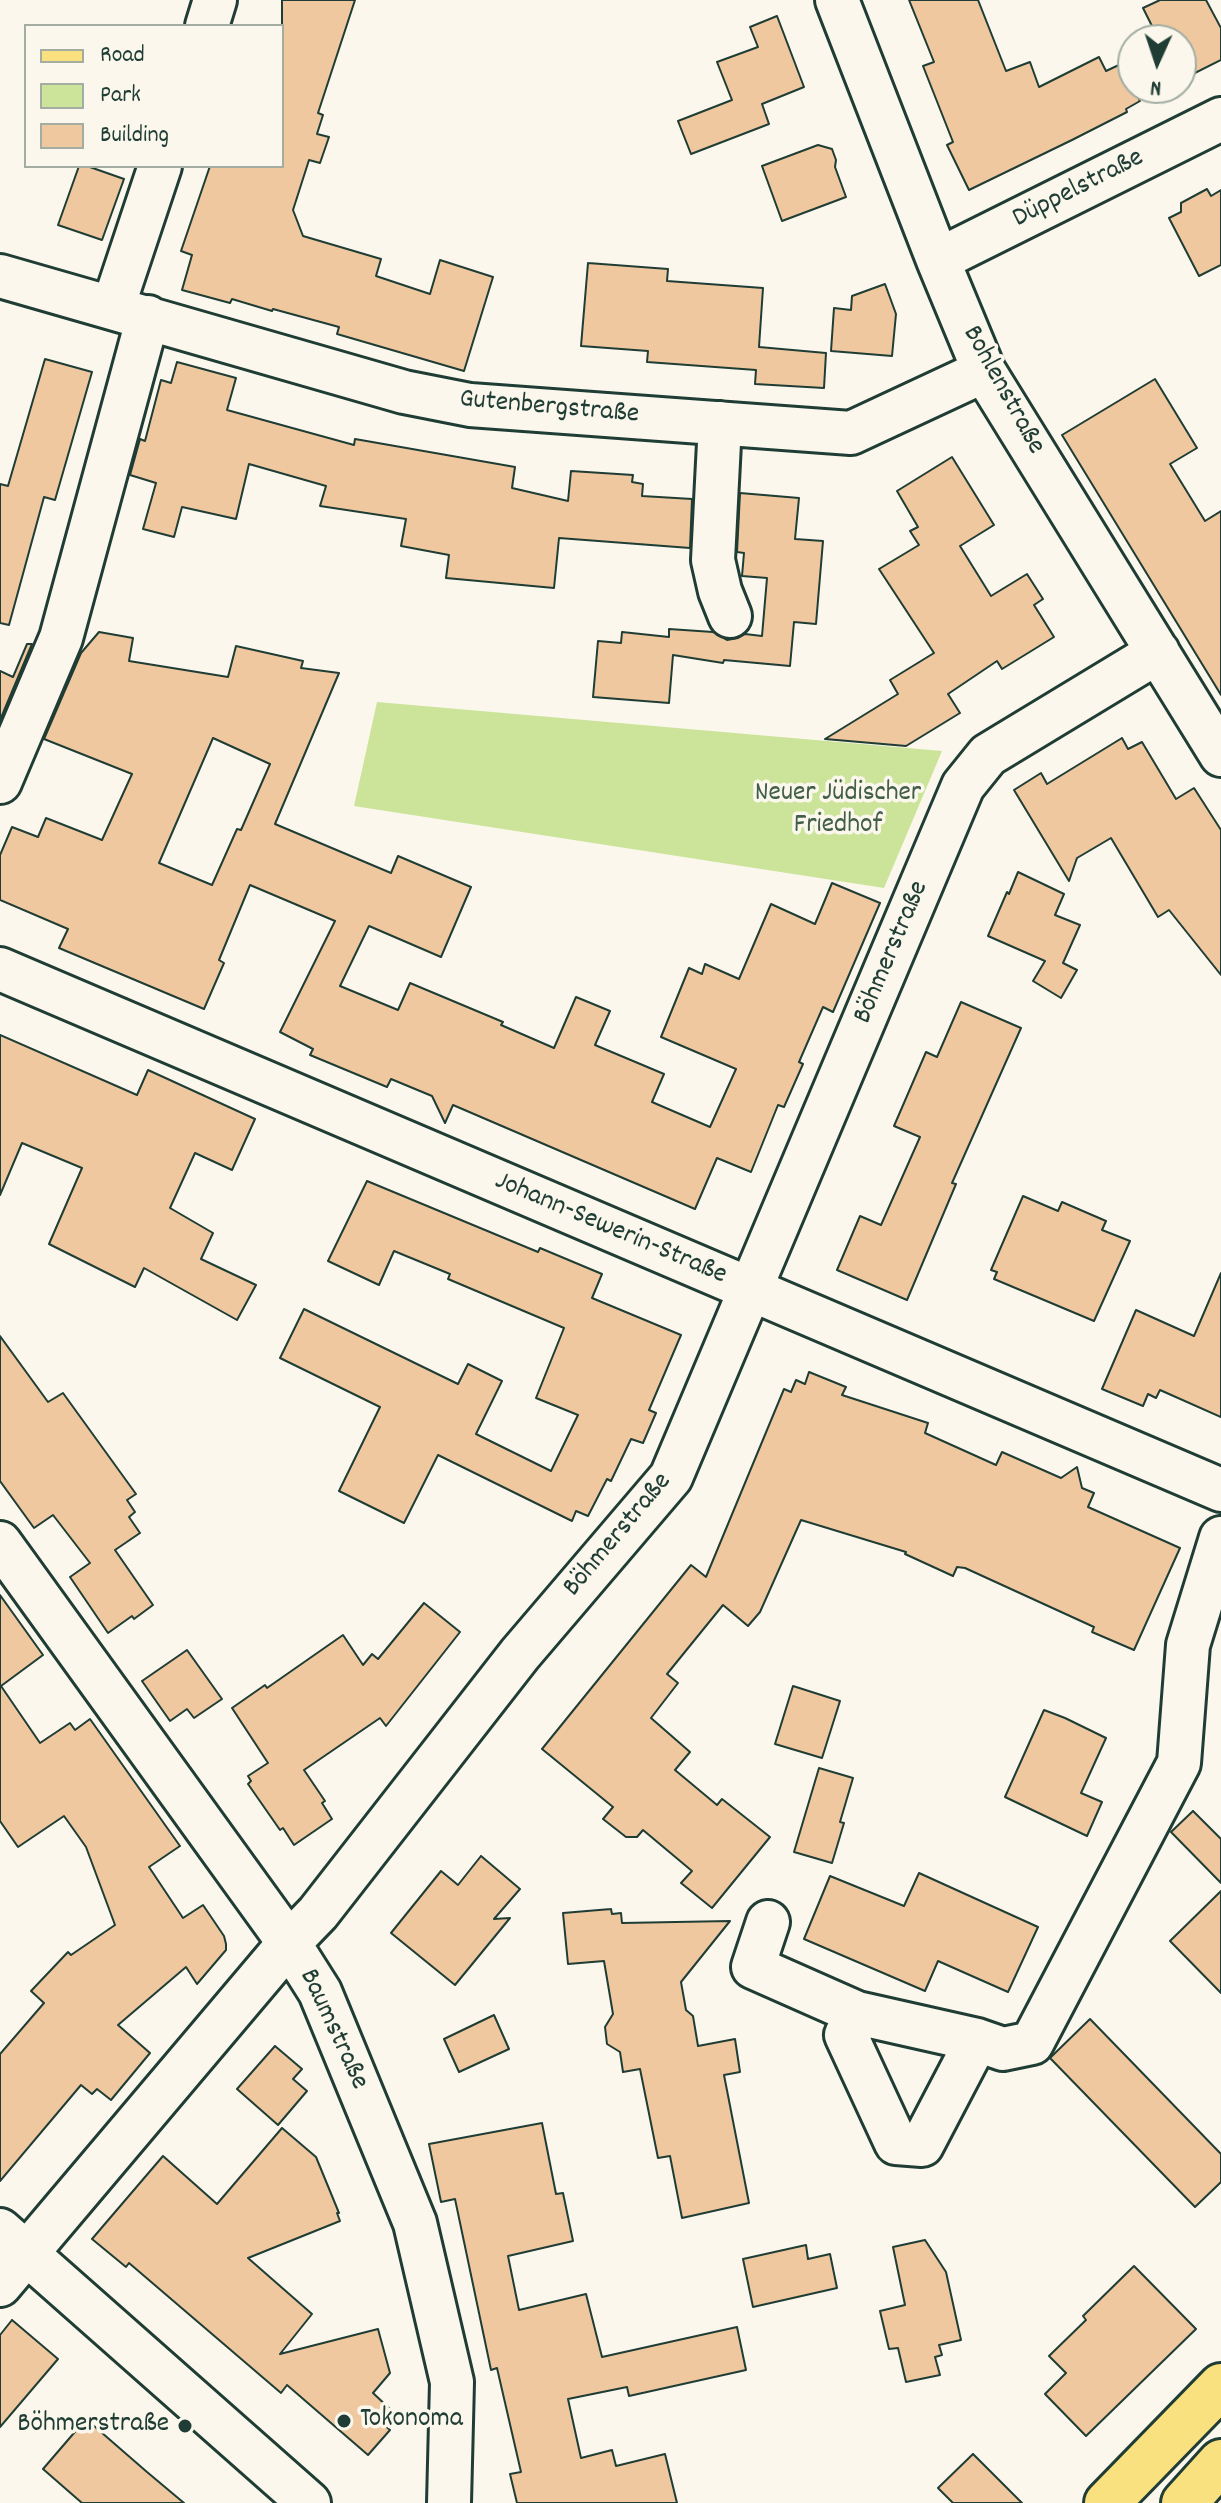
<!DOCTYPE html>
<html>
<head>
<meta charset="utf-8">
<style>
	body { margin:0 }
	#map { position:relative; width:1221px; height:2503px; overflow:hidden; background:#fbf7ec; font-family:Dekko,sans-serif }
	canvas { display:block }
	.legend { position:absolute; left:24px; top:24px; width:260px; height:144px; box-sizing:border-box; background:#fbf7ec; border:2px solid #a3ada2; margin:0; padding:10px 14px; list-style:none; font-size:24px; color:#1f3d34 }
	.legend li { display:flex; align-items:center; gap:16px; height:40px }
	.legend b { width:40px; border:2px solid #a3ada2 }
	.north { position:absolute; left:1117px; top:24px; width:80px; height:80px; box-sizing:border-box; background:#fbf7ec; border:2px solid #a3ada2; border-radius:50%; rotate:183deg; font-size:22px; font-weight:700; line-height:32px; text-align:center; color:#1f3d34 }
	.north::after { content:''; display:block; margin:auto; width:28px; height:36px; background:#1f3d34; clip-path:polygon(50% 0,100% 100%,50% 72%,0 100%) }
</style>
</head>
<body>
<div id="map">
<canvas width="1221" height="2503"></canvas>
<ul class="legend">
<li><b style="height:10px;background:#fae180"></b>Road</li>
<li><b style="height:22px;background:#cbe49a"></b>Park</li>
<li><b style="height:22px;background:#f0c8a0"></b>Building</li>
</ul>
<div class="north">N</div>
</div>
<script>
const ctx = document.querySelector('canvas').getContext('2d');
ctx.lineJoin = 'round';
function fillPath(path, color) {
  ctx.fillStyle = color;
  ctx.fill(path, 'evenodd');
}
function toPath(rows) {
  const path = new Path2D();
  for (const r of rows) {
    path.moveTo(r[0], r[1]);
    for (let i = 2; i < r.length; i += 2) path.lineTo(r[i], r[i + 1]);
  }
  return path;
}
function strokePath(path, color, width, dash) {
  ctx.strokeStyle = color;
  ctx.lineWidth = width;
  ctx.lineCap = dash ? 'butt' : 'round';
  ctx.setLineDash(dash || []);
  ctx.stroke(path);
}
function write(font, color, halo, rows, align = 'center') {
  ctx.font = font + ' Dekko,sans-serif';
  ctx.lineWidth = 7;
  ctx.setLineDash([]);
  ctx.textBaseline = 'middle';
  ctx.strokeStyle = halo;
  ctx.fillStyle = color;
  for (const [text, x, y, turn = 0] of rows) {
    ctx.save();
    ctx.translate(x, y);
    ctx.rotate((+turn || 0) * Math.PI / 180);
    ctx.textAlign = isNaN(turn) ? turn : align;
    if (halo) ctx.strokeText(text, 0, 0);
    ctx.fillText(text, 0, 0);
    ctx.restore();
  }
}
fillPath(toPath([
	[377,702,942,751,884,888,354,806]
]), '#cbe49a');
const building = toPath([
	[282,0,355,0,318,113,323,115,317,134,329,137,320,163,309,160,293,210,303,236,381,259,376,276,430,294,440,260,493,277,464,371,337,334,339,327,273,309,272,311,232,299,230,303,182,290,192,255,181,251,210,166,282,166,282,0],
	[909,0,978,0,1006,71,1030,62,1039,87,1099,57,1106,71,1121,64,1140,101,1126,109,1127,112,1072,140,969,190,947,145,953,142,923,66,934,62,909,0],
	[1160,0,1206,0,1221,28,1221,60,1181,80,1181,40,1159,40,1143,8,1160,0],
	[777,16,804,87,762,104,769,124,691,154,678,121,732,100,717,62,758,47,750,27,777,16],
	[818,145,832,149,836,160,835,167,846,197,782,221,762,166,818,145],
	[79,166,87,166,124,179,102,240,58,225,79,166],
	[1207,189,1211,196,1221,190,1221,265,1199,276,1169,218,1181,212,1181,203,1207,189],
	[588,263,668,269,667,281,763,288,759,347,826,353,824,388,755,384,756,370,647,362,648,351,581,346,588,263],
	[885,284,896,314,892,356,831,351,834,308,851,310,852,296,885,284],
	[45,359,92,372,55,500,44,497,9,625,0,623,0,484,8,486,45,359],
	[177,362,236,378,227,410,354,445,355,439,515,467,512,488,568,501,571,471,633,475,632,482,643,484,642,496,692,499,690,548,559,538,554,588,446,578,449,555,401,546,406,519,320,506,326,486,249,464,236,519,182,507,174,537,143,529,156,483,130,475,140,439,145,441,161,380,171,383,177,362],
	[1155,379,1197,448,1170,464,1205,521,1221,511,1221,695,1062,435,1155,379],
	[952,457,994,525,960,546,991,596,1027,574,1043,599,1034,605,1054,637,1002,669,997,661,948,694,960,713,906,746,825,739,898,694,890,680,934,653,879,569,919,545,910,531,918,527,897,491,952,457],
	[740,493,799,498,795,539,823,541,816,624,794,622,790,666,724,660,723,663,673,655,669,703,593,697,598,641,621,643,622,632,669,637,669,629,713,632,727,640,738,638,745,634,762,636,767,578,742,576,744,553,737,552,740,493],
	[99,632,133,638,129,661,228,677,236,646,303,661,301,668,339,673,275,824,391,873,398,856,471,887,441,957,369,926,340,986,398,1010,410,983,503,1022,501,1025,554,1048,576,997,610,1011,595,1045,664,1074,652,1102,710,1127,736,1069,661,1037,689,968,702,974,705,964,739,979,771,904,815,924,832,883,880,903,833,1012,823,1007,799,1062,803,1064,784,1107,778,1105,751,1172,717,1158,695,1209,453,1105,445,1123,432,1096,391,1079,387,1087,310,1055,313,1049,280,1032,335,921,250,885,219,960,224,963,204,1009,59,948,68,929,0,900,0,855,12,827,38,837,46,818,102,840,132,774,44,739,81,653,99,632],
	[213,738,270,764,241,830,237,829,212,885,159,863,213,738],
	[27,644,32,644,0,720,0,671,13,677,27,644],
	[1122,738,1128,749,1142,742,1176,799,1194,788,1221,830,1221,975,1169,910,1158,917,1111,838,1077,858,1069,881,1014,790,1041,773,1047,784,1122,738],
	[1018,872,1064,894,1055,915,1080,925,1063,963,1077,970,1061,998,1033,981,1045,961,988,936,1007,892,1009,894,1018,872],
	[961,1002,1021,1028,952,1183,956,1184,907,1300,837,1270,860,1216,881,1225,920,1137,894,1126,926,1052,937,1057,961,1002],
	[0,1035,137,1095,148,1070,255,1119,232,1170,195,1153,170,1208,213,1233,201,1259,256,1285,237,1320,144,1268,135,1287,49,1244,82,1168,22,1143,0,1195,0,1035],
	[367,1181,538,1252,540,1248,602,1274,592,1298,681,1335,649,1410,656,1413,643,1443,631,1439,611,1481,607,1479,588,1516,576,1511,572,1521,438,1455,404,1523,339,1491,380,1407,280,1358,304,1309,458,1384,468,1364,502,1381,476,1434,551,1471,578,1415,536,1398,564,1328,448,1279,450,1274,394,1251,379,1285,328,1261,367,1181],
	[1023,1196,1058,1211,1062,1202,1106,1221,1102,1230,1130,1241,1094,1321,994,1279,997,1272,991,1270,1023,1196],
	[1221,1273,1221,1417,1160,1390,1156,1398,1148,1394,1143,1406,1102,1389,1136,1310,1194,1336,1221,1273],
	[0,1336,48,1402,63,1393,136,1494,127,1500,135,1512,129,1517,140,1533,115,1550,153,1605,134,1619,132,1616,108,1633,70,1577,90,1563,53,1515,34,1528,0,1481,0,1336],
	[809,1372,846,1387,842,1395,928,1423,925,1433,996,1465,1002,1452,1061,1478,1077,1467,1082,1488,1094,1493,1088,1507,1180,1548,1134,1650,1092,1632,1094,1627,965,1568,957,1567,953,1576,905,1554,906,1552,801,1520,760,1612,748,1626,723,1605,667,1674,678,1683,651,1718,690,1752,675,1770,717,1805,722,1799,770,1837,712,1908,681,1883,692,1871,643,1830,637,1837,626,1837,603,1819,613,1807,542,1749,691,1565,706,1577,784,1389,791,1392,796,1380,805,1384,809,1372],
	[0,1595,43,1655,1,1686,40,1743,70,1723,75,1730,90,1719,180,1846,149,1867,183,1918,203,1905,224,1936,226,1944,226,1950,197,1984,186,1967,118,2025,150,2053,111,2100,97,2089,92,2094,81,2085,0,2181,0,2054,44,2003,31,1991,68,1952,71,1955,115,1925,86,1847,64,1816,18,1847,0,1821,0,1595],
	[424,1603,460,1632,386,1726,380,1718,304,1770,325,1801,322,1803,332,1819,294,1845,283,1828,280,1830,248,1784,251,1781,248,1776,268,1763,232,1708,265,1685,267,1688,343,1635,363,1665,372,1654,378,1659,424,1603],
	[187,1650,222,1699,194,1718,187,1709,170,1721,142,1681,187,1650],
	[793,1686,840,1701,822,1758,775,1744,793,1686],
	[1044,1710,1065,1718,1106,1738,1081,1793,1102,1802,1087,1836,1005,1797,1044,1710],
	[819,1768,853,1778,840,1822,844,1823,832,1863,794,1852,819,1768],
	[1193,1811,1221,1839,1221,1883,1171,1832,1193,1811],
	[481,1856,520,1889,494,1919,510,1918,455,1985,391,1933,441,1871,458,1885,481,1856],
	[919,1873,1038,1927,1008,1992,938,1961,925,1991,804,1939,830,1876,904,1906,919,1873],
	[1221,1891,1221,1993,1170,1941,1221,1891],
	[611,1909,612,1914,621,1913,622,1923,730,1921,681,1982,686,2010,693,2016,698,2046,735,2039,740,2072,724,2075,749,2203,682,2218,670,2156,658,2158,640,2069,623,2072,620,2052,607,2044,605,2027,613,2014,604,1961,568,1964,563,1913,611,1909],
	[494,2015,509,2049,459,2072,444,2039,494,2015],
	[1090,2019,1221,2154,1221,2182,1195,2207,1050,2058,1090,2019],
	[275,2046,302,2069,293,2079,307,2091,278,2125,237,2089,275,2046],
	[542,2123,556,2194,563,2193,573,2241,508,2256,519,2310,586,2294,602,2357,737,2327,746,2370,629,2396,627,2387,568,2399,581,2458,612,2450,616,2466,665,2454,677,2503,517,2503,510,2474,521,2472,497,2368,491,2370,455,2199,441,2202,429,2144,542,2123],
	[282,2128,316,2157,339,2213,337,2213,340,2221,248,2258,312,2314,280,2354,378,2329,390,2373,373,2393,390,2409,380,2421,390,2430,368,2455,287,2385,281,2393,129,2263,126,2267,92,2239,163,2156,217,2204,282,2128],
	[925,2240,946,2272,961,2340,939,2345,942,2355,935,2357,940,2375,906,2382,898,2348,889,2349,880,2311,905,2305,893,2247,925,2240],
	[806,2245,808,2259,830,2254,837,2288,753,2307,743,2259,806,2245],
	[1134,2266,1196,2329,1086,2436,1045,2394,1066,2373,1049,2356,1086,2320,1083,2316,1134,2266],
	[12,2320,58,2359,0,2427,0,2335,12,2320],
	[86,2419,147,2472,184,2503,82,2503,43,2469,86,2419],
	[973,2454,1022,2503,953,2503,938,2488,973,2454]
]);
fillPath(building, '#f0c8a0');
strokePath(building, '#1f3d34', 2);
const minor = toPath([
	[837,0,938,260,984,371,1221,755],
	[207,26,215,0],
	[938,260,1221,119],
	[0,276,404,392,470,405,851,433,984,371],
	[113,307,160,166],
	[720,423,713,560,720,591,730,616],
	[0,782,61,638,148,317],
	[0,969,1221,1490],
	[0,1543,289,1943,320,1992,415,2223,452,2382,449,2503],
	[768,1922,753,1967,857,2013,977,2040,1003,2049,1032,2043,1179,1763,1188,1645,1221,1538],
	[857,2013,846,2035,896,2143,922,2145,977,2040],
	[0,2230,309,2503],
	[0,2285,289,1943,318,1913,520,1654,671,1477,963,786,988,755,1158,652]
]);
const major = toPath([
	[1107,2503,1221,2386],
	[1184,2503,1221,2462]
]);
strokePath(minor, '#1f3d34', 48);
strokePath(major, '#1f3d34', 50);
strokePath(minor, '#fbf7ec', 42);
strokePath(major, '#fae180', 44);
for (const [x, y, r, color] of [
	[344,2421,8,"#1f3d34"],
	[185,2426,8,"#1f3d34"]
]) {
  const dot = new Path2D();
  dot.arc(x, y, r, 0, 2 * Math.PI);
  ctx.fillStyle = color;
  ctx.fill(dot);
  strokePath(dot, '#fbf7ec', 3);
}
write('28px', '#1f3d34', '#fbf7ec', [
	["Düppelstraße",1079,190,-27],
	["Bohlenstraße",1002,391,61],
	["Gutenbergstraße",549,409,5],
	["Böhmerstraße",893,953,-67],
	["Johann-Sewerin-Straße",610,1230,23],
	["Böhmerstraße",619,1536,-50],
	["Baumstraße",332,2030,65]
]);
write('28px', '#415e48', '#fbf7ec', [
	["Neuer Jüdischer",838,795],
	["Friedhof",838,827]
]);
write('28px', '#1f3d34', '#fbf7ec', [
	["Tokonoma",360,2421],
	["Böhmerstraße",169,2426,"right"]
], 'left');
</script>
</body>
</html>
